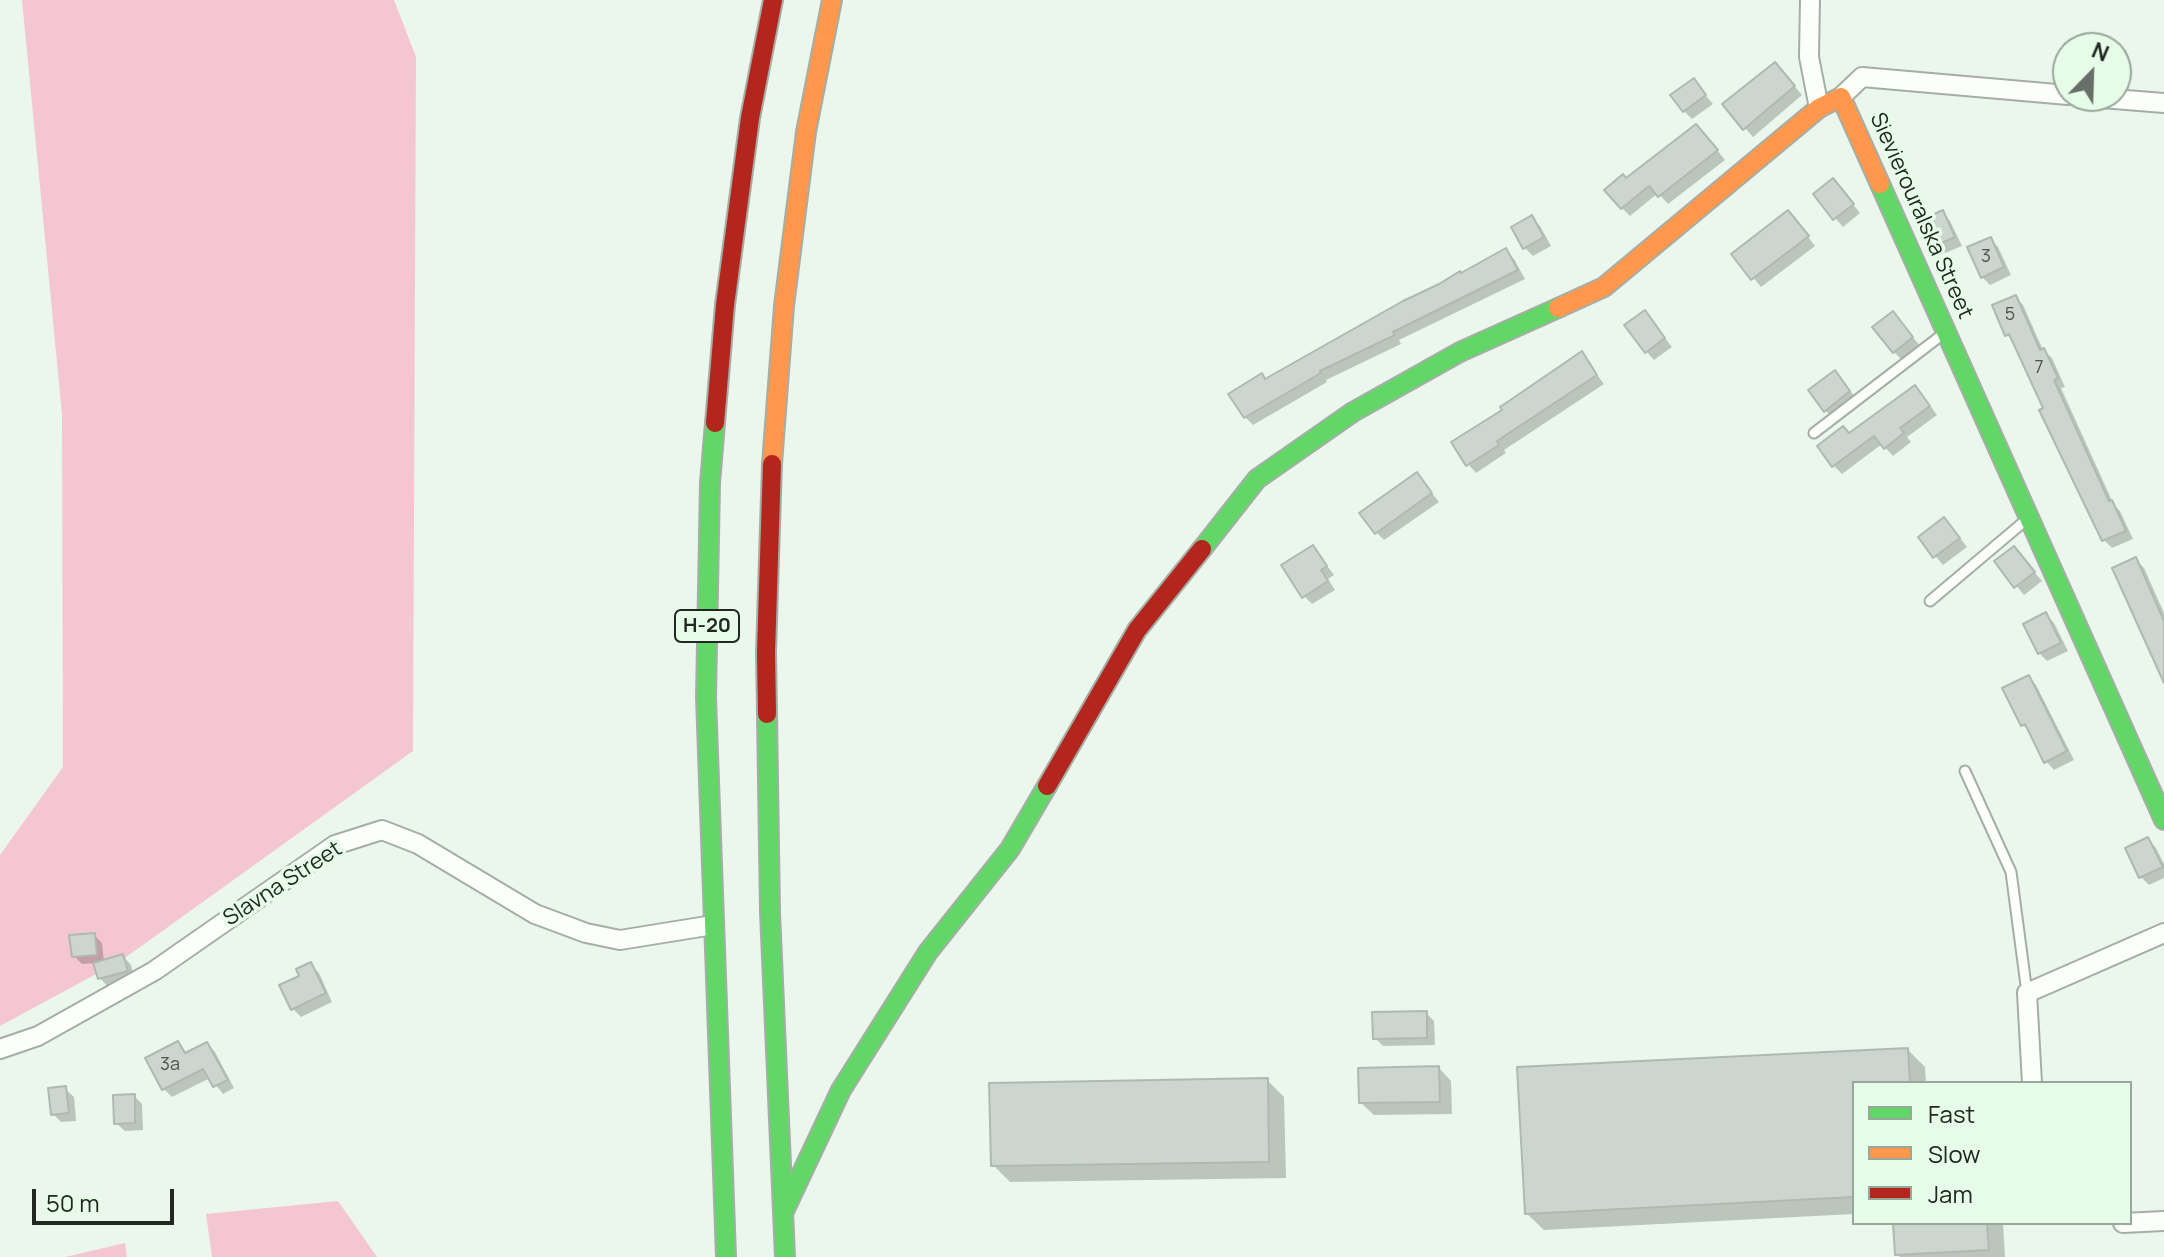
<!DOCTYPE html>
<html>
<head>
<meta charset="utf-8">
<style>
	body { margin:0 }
	#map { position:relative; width:2164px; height:1257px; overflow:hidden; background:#ebf7ec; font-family:Manrope,sans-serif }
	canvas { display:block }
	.legend { position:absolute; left:1852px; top:1081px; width:280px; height:144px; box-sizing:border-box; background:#e6fce9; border:2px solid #97a799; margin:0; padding:10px 14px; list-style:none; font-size:24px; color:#202821 }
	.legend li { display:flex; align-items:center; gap:16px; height:40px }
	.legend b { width:40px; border:2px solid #97a799 }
	.north { position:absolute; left:2052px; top:32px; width:80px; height:80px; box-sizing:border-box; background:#e6fce9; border:2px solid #97a799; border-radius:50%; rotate:23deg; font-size:22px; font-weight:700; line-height:32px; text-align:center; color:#202821 }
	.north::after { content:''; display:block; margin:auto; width:28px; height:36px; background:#677068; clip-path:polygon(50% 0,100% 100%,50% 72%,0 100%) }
	.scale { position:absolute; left:32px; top:1189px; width:142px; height:36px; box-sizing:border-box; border:4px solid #202821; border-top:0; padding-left:10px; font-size:24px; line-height:28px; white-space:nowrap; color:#202821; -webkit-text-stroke:6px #e6fce9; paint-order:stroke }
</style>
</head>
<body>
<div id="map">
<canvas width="2164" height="1257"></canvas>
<ul class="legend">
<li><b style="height:10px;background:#63d668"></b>Fast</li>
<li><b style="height:10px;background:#ff974d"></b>Slow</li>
<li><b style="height:10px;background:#b3261e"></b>Jam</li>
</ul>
<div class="north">N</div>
<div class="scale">50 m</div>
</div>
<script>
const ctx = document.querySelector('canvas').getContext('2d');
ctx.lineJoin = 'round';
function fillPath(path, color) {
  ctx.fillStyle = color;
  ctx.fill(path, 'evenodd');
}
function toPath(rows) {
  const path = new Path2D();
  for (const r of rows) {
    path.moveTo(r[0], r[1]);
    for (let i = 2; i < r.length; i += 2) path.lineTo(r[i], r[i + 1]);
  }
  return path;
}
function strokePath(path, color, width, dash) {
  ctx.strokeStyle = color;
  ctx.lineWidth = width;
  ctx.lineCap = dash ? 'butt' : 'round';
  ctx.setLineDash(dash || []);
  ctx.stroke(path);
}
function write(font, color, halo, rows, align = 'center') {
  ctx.font = font + ' Manrope,sans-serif';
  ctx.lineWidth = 7;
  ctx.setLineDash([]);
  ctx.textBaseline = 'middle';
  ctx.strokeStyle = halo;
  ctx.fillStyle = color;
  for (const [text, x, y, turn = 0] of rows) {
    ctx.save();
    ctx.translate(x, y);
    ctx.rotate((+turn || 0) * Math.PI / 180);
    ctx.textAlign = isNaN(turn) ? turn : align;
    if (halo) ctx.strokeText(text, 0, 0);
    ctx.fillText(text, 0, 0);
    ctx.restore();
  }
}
fillPath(toPath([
	[22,0,394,0,416,57,413,751,122,960,0,1026,0,855,63,767,62,414],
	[338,1201,377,1257,212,1257,206,1214],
	[125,1243,127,1257,65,1257]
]), '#f4c6d2');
fillPath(toPath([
	[1782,72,1802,95,1753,137,1725,105],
	[1693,81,1713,104,1692,119,1684,111],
	[1704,134,1725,160,1668,204,1658,193,1630,216,1622,208,1626,180],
	[1841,189,1860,213,1843,227,1815,194],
	[1942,212,1950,221,1962,246,1945,253,1937,245],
	[1532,218,1540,226,1551,246,1533,256,1525,248],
	[1796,221,1815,246,1761,287,1734,254],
	[1990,239,1998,247,2011,275,1990,285,1982,277],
	[1505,251,1514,259,1525,279,1399,340,1401,344,1326,380,1327,382,1253,425,1245,417,1266,380],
	[2015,297,2023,305,2043,350,2052,358,2065,387,2061,388,2114,505,2120,511,2133,539,2112,548,2104,540,2016,343,2007,335],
	[1652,321,1672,347,1654,360,1646,351],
	[1901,322,1920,346,1902,360,1894,352],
	[1582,354,1604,384,1504,450,1506,453,1476,473,1468,464,1504,410],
	[1843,381,1857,400,1833,418,1825,410],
	[1923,396,1937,415,1907,437,1911,442,1893,456,1882,444,1842,474,1834,466,1850,435],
	[1424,483,1439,502,1384,540,1376,532],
	[1952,528,1967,547,1943,565,1920,538],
	[1313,547,1334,575,1328,579,1335,590,1312,604,1304,596],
	[2014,548,2042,581,2024,595,1997,562],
	[2136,560,2144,568,2164,613,2164,679],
	[2046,615,2054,623,2068,651,2047,661,2039,653],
	[2028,677,2036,685,2074,760,2054,770,2046,761,2031,733,2023,725],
	[2148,839,2156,848,2164,864,2164,878,2149,885,2141,877,2128,849],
	[94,935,102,943,104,962,123,956,131,965,135,979,108,987,100,978,96,963,82,964,74,956],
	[311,965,319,973,332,1002,301,1017,293,1009,302,977],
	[1426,1013,1434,1021,1435,1045,1383,1046,1375,1038],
	[178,1043,188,1054,207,1044,215,1052,234,1088,223,1094,210,1078,172,1097,164,1089,148,1059],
	[1908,1050,1925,1067,1926,1083,1854,1083,1854,1214,1544,1230,1526,1213],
	[1439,1068,1451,1081,1452,1114,1374,1115,1361,1103],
	[1267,1080,1284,1097,1286,1178,1010,1182,993,1165],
	[65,1089,74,1097,76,1121,61,1122,53,1114],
	[134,1096,142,1104,143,1130,125,1131,116,1123],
	[1895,1223,2003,1223,2005,1257,1900,1257,1897,1254]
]), '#0003');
const building = toPath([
	[1775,62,1795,86,1743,130,1722,104,1775,62],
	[1694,78,1706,95,1683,112,1670,95,1694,78],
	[1696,124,1718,150,1658,197,1649,186,1621,209,1604,190,1623,174,1626,178,1696,124],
	[1833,178,1854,204,1833,220,1813,194,1833,178],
	[1788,210,1809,236,1751,280,1731,254,1788,210],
	[1943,210,1955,237,1935,246,1923,219,1943,210],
	[1532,215,1544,237,1523,249,1511,227,1532,215],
	[1991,237,2004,267,1981,278,1967,247,1991,237],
	[1506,248,1518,270,1393,332,1395,335,1320,371,1321,373,1244,418,1228,394,1262,373,1265,379,1403,301,1439,284,1460,271,1461,273,1506,248],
	[2016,295,2040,350,2044,348,2058,378,2054,380,2109,501,2112,500,2126,531,2102,541,2039,410,2043,408,2009,334,2005,336,1992,305,2016,295],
	[1645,310,1665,338,1645,353,1624,325,1645,310],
	[1893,311,1913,337,1893,353,1872,327,1893,311],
	[1582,351,1597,375,1497,441,1499,445,1466,466,1451,442,1502,410,1500,407,1582,351],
	[1835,370,1850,391,1824,412,1808,390,1835,370],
	[1915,385,1930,406,1900,428,1904,433,1884,449,1874,436,1832,467,1817,446,1843,426,1849,433,1915,385],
	[1417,472,1432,493,1375,534,1359,513,1417,472],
	[1944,517,1960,538,1933,558,1918,537,1944,517],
	[1313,545,1327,566,1321,570,1328,581,1302,598,1281,565,1313,545],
	[2014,546,2035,572,2014,588,1994,561,2014,546],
	[2136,557,2164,621,2164,683,2112,568,2136,557],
	[2046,612,2061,643,2038,654,2023,624,2046,612],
	[2029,675,2067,751,2044,763,2025,724,2021,726,2002,688,2029,675],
	[2148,837,2163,867,2139,878,2125,848,2148,837],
	[95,933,97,955,72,957,69,935,95,933],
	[123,954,128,971,98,979,93,963,123,954],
	[311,962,326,993,291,1010,279,985,299,976,296,969,311,962],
	[1427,1011,1427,1038,1373,1039,1372,1012,1427,1011],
	[178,1041,185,1053,207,1042,228,1080,213,1087,203,1069,162,1090,145,1058,178,1041],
	[1908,1048,1910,1083,1854,1083,1854,1197,1525,1214,1517,1067,1908,1048],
	[1439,1066,1440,1102,1359,1103,1358,1068,1439,1066],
	[1268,1078,1269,1162,991,1166,989,1083,1268,1078],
	[66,1086,69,1113,51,1115,48,1088,66,1086],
	[135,1094,135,1123,114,1124,113,1095,135,1094],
	[1893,1223,1987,1223,1989,1250,1895,1255,1893,1223]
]);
fillPath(building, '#cdd6ce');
strokePath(building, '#afb9b1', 2);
const lane = toPath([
	[1814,433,1943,334],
	[1930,601,2026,520],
	[1965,771,2011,872,2027,993]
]);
const street = toPath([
	[1810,0,1809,57,1819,108],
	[2077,96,2164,103],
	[1841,97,1862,77,2068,95],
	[0,1049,38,1036,154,971,335,845,382,830,418,844,535,914,586,933,620,940,713,925],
	[2032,1083,2027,993,2164,933],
	[2123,1223,2164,1221]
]);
const fast = toPath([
	[1880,184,2164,820],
	[715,423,710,483,706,697,726,1257],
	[1202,549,1257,479,1353,412,1460,352,1558,308],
	[767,714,770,912,785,1257],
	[784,1211,841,1090,928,952,1010,849,1047,786]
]);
const slow = toPath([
	[1558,308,1604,287,1819,108,1841,97,1880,184],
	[772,464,784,306,806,132,832,0]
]);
const jam = toPath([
	[715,423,725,305,750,118,773,0],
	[767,714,766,652,772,464],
	[1047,786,1137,630,1202,549]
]);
strokePath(lane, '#a5aea6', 13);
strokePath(street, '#a5aea6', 22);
strokePath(fast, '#a5aea6', 22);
strokePath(slow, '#a5aea6', 22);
strokePath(jam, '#a5aea6', 22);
strokePath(lane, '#fcfefc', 9);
strokePath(street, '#fcfefc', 18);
strokePath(fast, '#63d668', 18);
strokePath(slow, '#ff974d', 18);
strokePath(jam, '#b3261e', 18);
write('18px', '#4b544c', null, [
	["3",1986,257],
	["5",2010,315],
	["7",2039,368],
	["3а",170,1065]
]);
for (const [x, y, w] of [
	[707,626,64]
]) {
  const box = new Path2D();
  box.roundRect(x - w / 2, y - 16, w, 32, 6);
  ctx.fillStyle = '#e6fce9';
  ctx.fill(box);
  strokePath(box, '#202821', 2);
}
write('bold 20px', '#202821', null, [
	["Н-20",707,626]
]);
write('22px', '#202821', '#e6fce9', [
	["Sievierouralska Street",1921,216,66],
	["Slavna Street",283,884,-33]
]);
</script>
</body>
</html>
